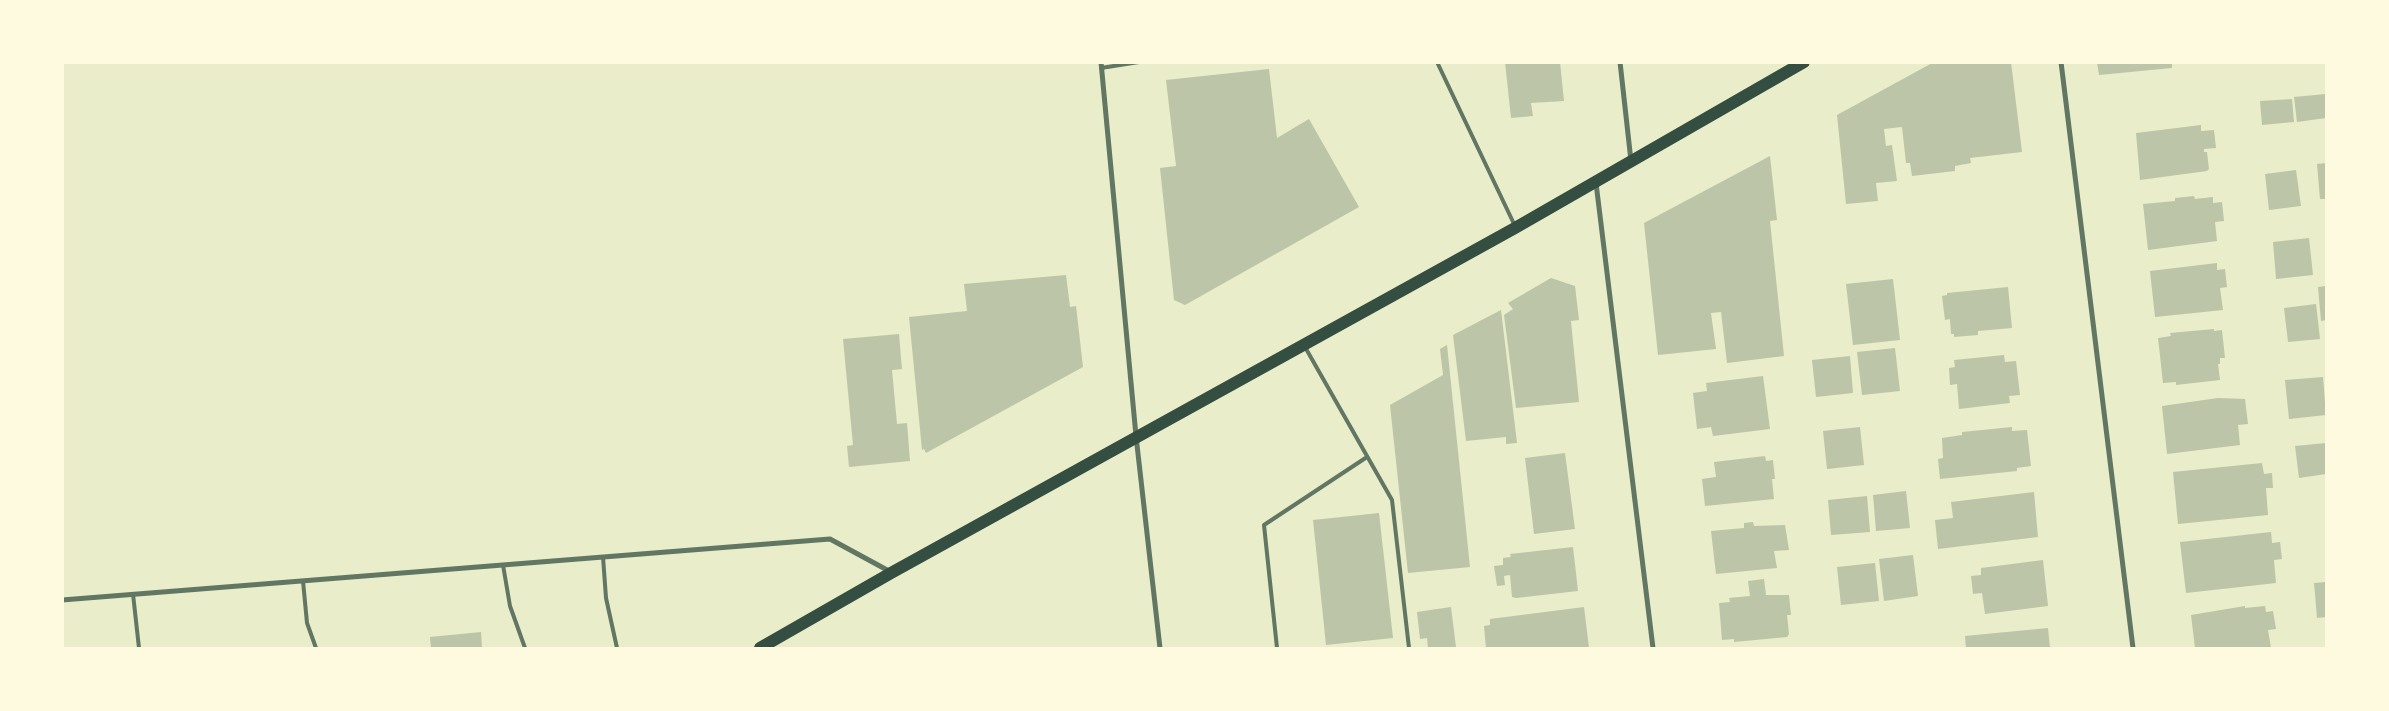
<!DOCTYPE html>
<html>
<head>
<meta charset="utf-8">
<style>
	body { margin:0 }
	#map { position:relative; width:2389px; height:711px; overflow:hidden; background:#e9edc9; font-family:Literata,serif }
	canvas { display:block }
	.frame { position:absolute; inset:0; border:64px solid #fefae0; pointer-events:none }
</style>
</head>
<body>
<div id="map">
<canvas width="2389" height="711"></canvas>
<div class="frame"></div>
</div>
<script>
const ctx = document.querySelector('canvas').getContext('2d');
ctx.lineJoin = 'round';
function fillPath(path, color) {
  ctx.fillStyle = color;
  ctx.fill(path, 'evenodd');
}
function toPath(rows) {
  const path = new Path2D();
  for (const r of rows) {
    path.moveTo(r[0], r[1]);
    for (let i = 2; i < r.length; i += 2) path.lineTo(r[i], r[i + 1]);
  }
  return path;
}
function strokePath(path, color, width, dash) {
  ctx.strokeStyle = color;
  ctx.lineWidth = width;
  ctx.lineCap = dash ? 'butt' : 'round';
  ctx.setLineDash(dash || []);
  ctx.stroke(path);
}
fillPath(toPath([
	[1505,62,1560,62,1564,101,1531,103,1533,116,1511,118],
	[1934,62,2011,62,2022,152,1970,158,1971,163,1955,166,1955,171,1912,176,1910,163,1906,163,1902,127,1884,129,1886,146,1892,145,1897,181,1876,183,1878,201,1846,204,1837,115],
	[2097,62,2172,62,2172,68,2099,75],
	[1269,69,1277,138,1309,119,1359,207,1185,305,1174,300,1160,168,1176,166,1166,80],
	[2326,94,2326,118,2297,122,2294,97],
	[2292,99,2294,122,2262,125,2260,101],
	[2201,125,2201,131,2214,130,2216,148,2204,149,2204,152,2207,152,2209,169,2207,171,2140,180,2136,133],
	[1770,156,1777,220,1770,221,1784,356,1727,363,1721,312,1711,313,1716,349,1658,355,1644,223],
	[2326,163,2326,199,2320,199,2317,164],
	[2296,170,2301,206,2269,210,2265,174],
	[2194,196,2195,199,2213,197,2213,203,2222,202,2224,221,2215,222,2217,241,2148,250,2143,204,2175,201,2175,198],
	[2309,238,2313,275,2276,279,2273,242],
	[2217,263,2217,270,2225,269,2227,287,2220,288,2223,310,2155,317,2150,271],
	[1066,275,1070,307,1076,306,1083,367,926,453,924,449,922,450,909,317,967,311,964,284],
	[1551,278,1575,286,1579,320,1571,321,1579,402,1516,408,1504,315,1513,309,1508,303],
	[1893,279,1900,340,1853,345,1846,284],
	[2326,286,2326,320,2321,321,2318,287],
	[2008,287,2012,328,1978,331,1978,335,1954,337,1954,334,1951,334,1950,319,1945,320,1942,296,1947,295,1947,293],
	[2316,304,2320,339,2288,342,2284,308],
	[1501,310,1517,443,1506,444,1506,437,1466,441,1453,335],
	[2214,329,2214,331,2222,330,2225,358,2220,358,2220,364,2218,364,2220,380,2176,385,2176,382,2163,383,2158,338,2171,336,2170,333],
	[899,334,902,369,892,370,897,424,907,423,910,461,849,467,847,446,853,445,843,339],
	[1447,345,1470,567,1408,573,1390,405,1443,375,1440,349],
	[1895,348,1900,391,1862,395,1857,352],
	[2004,355,2005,362,2016,361,2020,395,2009,396,2010,403,1959,409,1957,384,1950,385,1949,368,1955,367,1954,360],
	[1850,356,1853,393,1816,397,1812,360],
	[1763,376,1770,429,1713,436,1711,427,1697,429,1693,393,1707,391,1706,383],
	[2323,377,2326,415,2289,419,2285,380],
	[2218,398,2245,399,2248,424,2238,425,2240,445,2167,454,2162,406],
	[1860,427,1864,465,1827,469,1823,431],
	[2012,427,2012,431,2027,430,2031,466,2017,468,2017,471,1940,479,1938,459,1943,458,1942,438,1962,435,1962,432],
	[2326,443,2326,474,2299,478,2295,446],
	[1565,453,1575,529,1534,534,1525,458],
	[1765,456,1766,461,1773,460,1775,479,1772,479,1774,499,1705,506,1702,479,1716,477,1714,462],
	[2262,463,2264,474,2272,473,2273,488,2266,488,2268,515,2178,524,2173,472],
	[1906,491,1910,528,1876,531,1873,495],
	[2034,492,2038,537,1938,549,1935,520,1953,518,1951,502],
	[1867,496,1870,532,1831,535,1828,500],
	[1379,513,1393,638,1326,645,1313,520],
	[1753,522,1754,526,1785,525,1789,550,1774,551,1777,568,1716,574,1711,531,1744,528,1744,523],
	[2271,532,2272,543,2280,542,2282,559,2274,560,2276,583,2186,593,2180,542],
	[1573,547,1578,591,1516,598,1512,597,1510,575,1504,576,1505,585,1497,586,1494,566,1503,565,1503,558,1511,557,1510,554],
	[1913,555,1918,596,1884,601,1879,559],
	[2043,560,2048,606,1985,614,1982,593,1973,594,1971,576,1981,575,1981,568],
	[1875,563,1879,601,1841,605,1837,567],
	[1764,579,1766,595,1789,595,1791,615,1787,615,1789,634,1787,637,1734,642,1734,639,1722,640,1719,603,1730,602,1729,598,1750,596,1748,581],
	[2326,582,2326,617,2317,618,2314,583],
	[2245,606,2245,608,2265,606,2266,612,2273,611,2276,629,2268,630,2271,648,2195,648,2191,615],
	[1451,607,1456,647,1428,648,1427,638,1420,639,1417,612],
	[1584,607,1589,648,1486,648,1484,626,1490,625,1490,619],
	[2048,628,2050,648,1966,648,1965,636],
	[481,632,482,648,431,648,430,637]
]), '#bcc5a7');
strokePath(toPath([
	[1437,62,1515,226],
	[1101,68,1139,62],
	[1305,347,1392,500,1409,648],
	[603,557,606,598,617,648],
	[503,565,510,606,525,648],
	[303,581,307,623,316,648],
	[133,594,139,648],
	[1277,648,1264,525,1367,457]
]), '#617663', 4);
strokePath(toPath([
	[1101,62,1136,436,1160,648],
	[1620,62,1631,161],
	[2061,62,2133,648],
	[1596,183,1653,648],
	[62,600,830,539,889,571]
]), '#617663', 5);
strokePath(toPath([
	[760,648,891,573,1515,228,1804,62]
]), '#344e41', 12);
</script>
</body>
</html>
